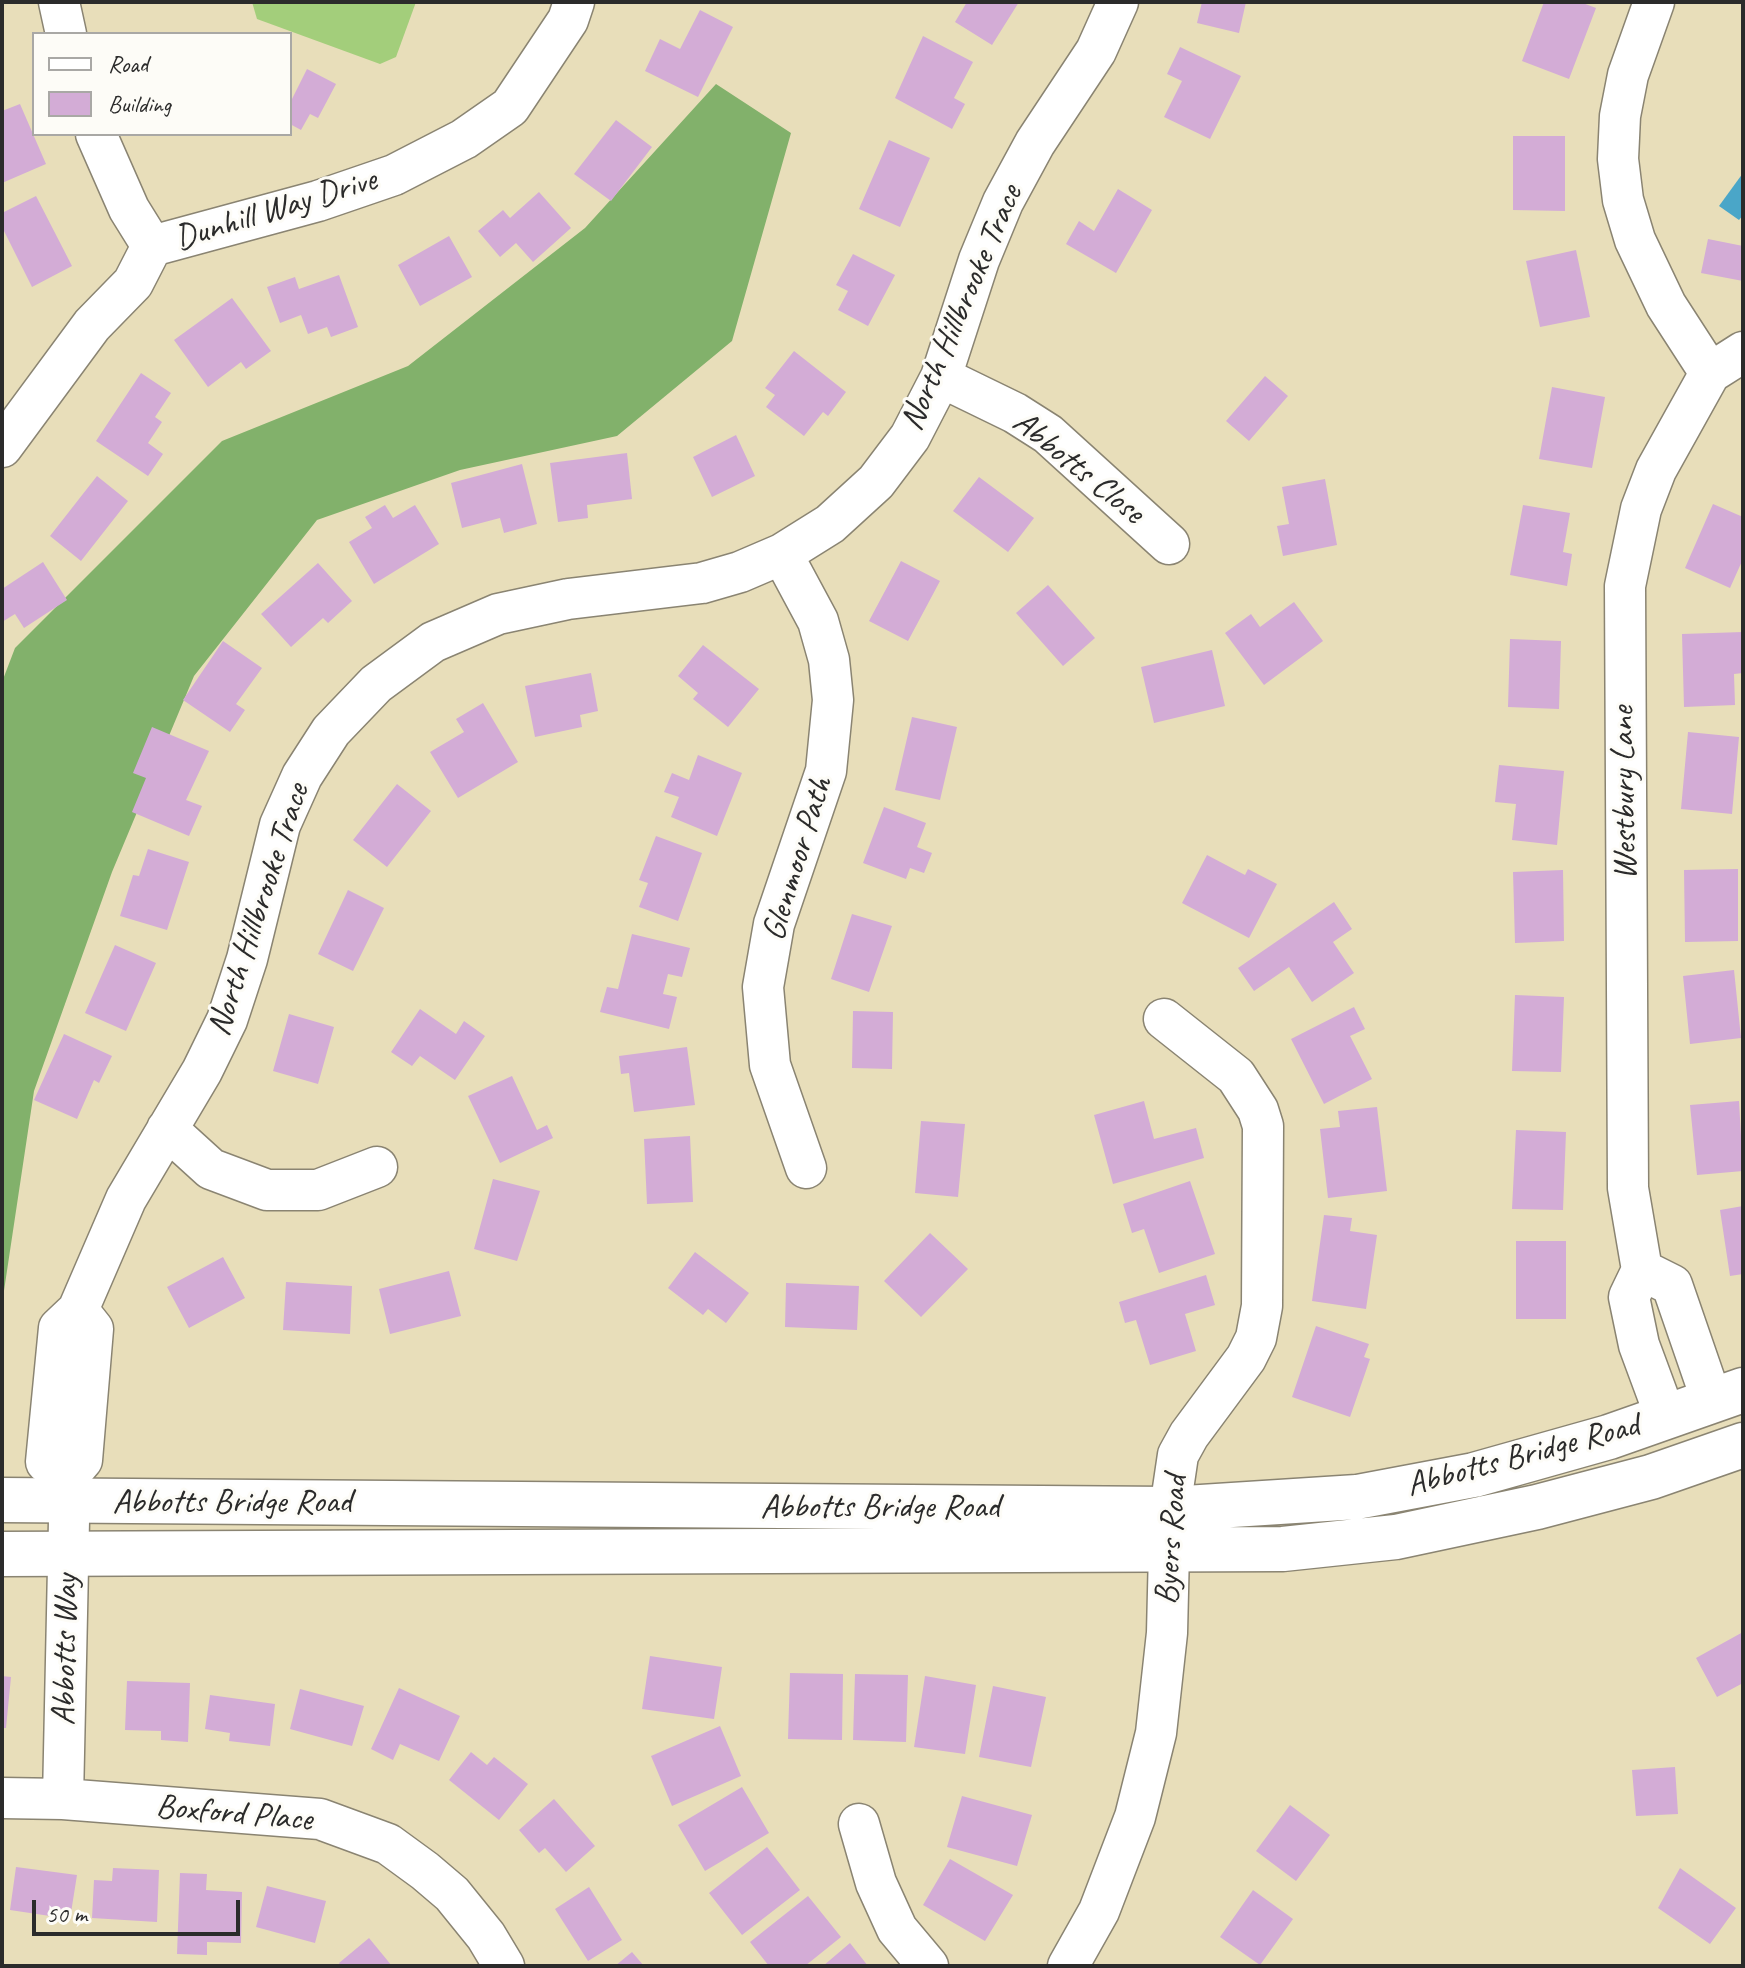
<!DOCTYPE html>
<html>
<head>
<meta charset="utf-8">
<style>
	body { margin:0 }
	#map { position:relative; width:1745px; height:1968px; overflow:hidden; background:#e8deba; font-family:Caveat,sans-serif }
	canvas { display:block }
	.frame { position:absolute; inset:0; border:4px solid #2b2b2b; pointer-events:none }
	.legend { position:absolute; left:32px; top:32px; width:260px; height:104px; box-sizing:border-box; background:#fdfcf7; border:2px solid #a9a8a5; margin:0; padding:10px 14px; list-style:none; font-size:24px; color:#2b2b2b }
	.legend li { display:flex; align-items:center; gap:16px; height:40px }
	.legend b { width:40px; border:2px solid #a9a8a5 }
	.scale { position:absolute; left:32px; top:1900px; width:208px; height:36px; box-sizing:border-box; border:4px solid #2b2b2b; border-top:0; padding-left:10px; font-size:24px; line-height:28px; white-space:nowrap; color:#2b2b2b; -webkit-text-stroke:6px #fdfcf7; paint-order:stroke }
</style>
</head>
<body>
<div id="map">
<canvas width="1745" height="1968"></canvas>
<div class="frame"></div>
<ul class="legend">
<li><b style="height:10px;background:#fff"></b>Road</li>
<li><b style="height:22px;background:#d3acd6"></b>Building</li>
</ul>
<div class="scale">50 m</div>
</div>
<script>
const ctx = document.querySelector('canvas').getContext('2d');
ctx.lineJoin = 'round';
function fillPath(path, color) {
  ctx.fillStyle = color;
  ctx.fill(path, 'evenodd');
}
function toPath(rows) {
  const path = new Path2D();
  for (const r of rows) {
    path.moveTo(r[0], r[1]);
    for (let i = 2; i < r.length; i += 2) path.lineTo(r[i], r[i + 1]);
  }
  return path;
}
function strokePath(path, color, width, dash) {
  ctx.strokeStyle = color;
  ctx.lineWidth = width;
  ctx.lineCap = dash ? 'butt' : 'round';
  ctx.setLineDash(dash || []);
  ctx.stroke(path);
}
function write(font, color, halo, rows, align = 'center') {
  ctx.font = font + ' Caveat,sans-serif';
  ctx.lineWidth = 6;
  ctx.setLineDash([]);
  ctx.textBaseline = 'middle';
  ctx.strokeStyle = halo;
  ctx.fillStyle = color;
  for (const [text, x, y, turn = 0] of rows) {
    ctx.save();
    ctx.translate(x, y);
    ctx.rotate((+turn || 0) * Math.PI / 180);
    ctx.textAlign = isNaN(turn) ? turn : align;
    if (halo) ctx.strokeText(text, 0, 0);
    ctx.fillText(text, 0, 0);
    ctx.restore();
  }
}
fillPath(toPath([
	[252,2,416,2,396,57,380,64,257,19]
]), '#a3ce7b');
fillPath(toPath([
	[716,84,791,133,732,341,617,436,460,470,317,520,194,676,112,872,34,1091,2,1304,2,682,15,648,222,441,408,366,585,228]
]), '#82b16b');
fillPath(toPath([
	[1743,173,1743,215,1739,220,1719,206]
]), '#4aa6c8');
fillPath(toPath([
	[967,2,1019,2,992,45,955,22],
	[1202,2,1246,2,1239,33,1197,23],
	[1544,2,1580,2,1596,8,1569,79,1522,61],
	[700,10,733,27,698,97,645,71,660,39,680,49],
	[923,36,973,62,954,98,965,104,952,129,895,98],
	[1180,47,1241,76,1210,139,1164,117,1182,81,1167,74],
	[307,69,336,84,318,118,310,114,301,130,290,124,290,103],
	[20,104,46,164,2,183,2,111],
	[616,120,652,147,611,201,574,174],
	[1513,136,1565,136,1565,211,1513,210],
	[889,140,930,158,900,227,859,209],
	[1118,189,1152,210,1116,273,1066,244,1079,221,1094,231],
	[539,192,571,228,533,262,516,243,500,257,478,231,503,210,510,218],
	[36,196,72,266,32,287,2,227,2,213],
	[449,236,472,277,420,306,398,265],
	[1708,239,1743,246,1743,281,1701,273],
	[1576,250,1590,317,1540,327,1526,261],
	[853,254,895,275,868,326,838,310,848,291,836,285],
	[339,275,358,327,331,337,327,327,308,334,301,315,280,323,267,287,295,277,299,289],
	[232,298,271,351,246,369,241,362,208,387,174,340],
	[794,351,846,392,828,416,823,412,804,436,766,407,775,395,765,388],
	[141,373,171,393,155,417,162,422,148,443,163,454,148,476,96,441],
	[1265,376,1288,396,1249,441,1226,421],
	[1552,387,1605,397,1592,468,1539,459],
	[736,435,755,476,712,497,693,457],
	[627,453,632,499,587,505,588,518,558,522,550,463],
	[522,464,537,524,504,533,500,518,462,528,451,483],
	[97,476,128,501,81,561,50,536],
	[979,477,1034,518,1008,552,953,511],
	[1325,479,1337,545,1283,556,1277,526,1289,524,1282,487],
	[1713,504,1743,517,1743,559,1730,588,1685,568],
	[385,505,393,518,415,505,439,544,374,584,349,542,372,528,365,517],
	[1523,505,1570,513,1563,552,1572,554,1567,586,1510,575],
	[901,561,940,581,908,641,869,621],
	[43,562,67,600,24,628,15,614,2,622,2,589],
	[318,563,352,601,328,623,323,618,291,647,261,614],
	[1048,585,1095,638,1063,666,1016,613],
	[1294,602,1323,641,1264,685,1225,633,1251,614,1260,627],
	[1743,632,1743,673,1734,674,1735,705,1684,707,1682,634],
	[1510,639,1561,641,1559,709,1508,707],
	[223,641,262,668,236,704,245,710,230,732,183,700],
	[703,645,759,689,728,727,693,699,698,693,678,676],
	[1212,650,1225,706,1154,723,1141,667],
	[591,673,598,711,580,715,582,727,535,737,525,686],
	[483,703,518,762,458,798,430,752,464,732,456,719],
	[912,717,957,727,940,800,895,790],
	[152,727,209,751,186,800,202,806,189,836,132,812,146,778,133,773],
	[1688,732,1739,737,1732,814,1681,809],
	[698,755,742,773,717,836,671,817,679,797,664,792,672,773,689,780],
	[1499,765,1564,771,1557,845,1512,840,1516,804,1495,802],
	[397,784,431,811,387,867,353,840],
	[884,807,926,823,917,847,932,853,924,873,910,868,906,879,863,863],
	[656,836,702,853,678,921,639,907,648,883,639,880],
	[148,849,189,862,167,930,120,916,133,875,139,876],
	[1207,855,1245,875,1248,869,1277,884,1249,938,1182,903],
	[1738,869,1738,941,1685,942,1684,870],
	[1563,870,1564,941,1515,943,1513,872],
	[348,890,384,908,353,971,318,954],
	[1334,902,1352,929,1333,942,1354,973,1312,1002,1289,967,1254,991,1238,968],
	[852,914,892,926,869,992,831,979],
	[632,934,690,948,682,977,668,974,663,994,677,997,669,1029,600,1012,607,987,618,989],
	[115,945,156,963,126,1031,85,1013],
	[1734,970,1741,1038,1690,1044,1683,976],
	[1515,995,1564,997,1561,1072,1512,1071],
	[1354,1007,1365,1029,1350,1036,1372,1079,1324,1104,1291,1039],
	[420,1009,456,1034,464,1021,485,1036,455,1080,420,1056,412,1066,391,1052],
	[853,1011,893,1012,892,1069,852,1068],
	[289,1014,334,1027,318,1084,273,1071],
	[64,1034,112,1056,99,1083,94,1080,77,1119,34,1100],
	[687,1047,695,1105,634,1112,629,1073,621,1074,619,1056],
	[512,1076,537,1130,547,1125,553,1138,500,1163,468,1096],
	[1144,1101,1154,1139,1196,1128,1204,1158,1113,1184,1094,1115],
	[1739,1101,1743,1171,1697,1175,1690,1105],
	[1377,1107,1387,1191,1328,1198,1320,1129,1340,1127,1338,1111],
	[921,1121,965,1124,958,1197,915,1193],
	[1516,1130,1566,1132,1563,1210,1512,1209],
	[690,1136,693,1202,647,1204,644,1139],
	[493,1179,540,1191,517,1261,474,1249],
	[1190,1181,1215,1254,1159,1273,1144,1229,1132,1233,1123,1204],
	[1743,1206,1743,1274,1730,1276,1720,1210],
	[1324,1215,1352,1218,1350,1231,1377,1235,1366,1309,1312,1301],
	[930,1233,968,1269,921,1317,884,1281],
	[1516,1241,1566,1241,1566,1319,1516,1319],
	[695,1252,749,1293,726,1323,708,1309,703,1315,668,1288],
	[223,1257,245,1298,189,1328,167,1287],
	[449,1271,461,1316,390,1334,379,1289],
	[1206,1275,1215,1305,1185,1314,1196,1351,1150,1365,1136,1320,1125,1323,1119,1302],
	[286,1282,352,1286,350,1334,283,1330],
	[786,1283,859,1286,857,1330,785,1327],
	[1316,1326,1369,1344,1364,1357,1370,1359,1350,1417,1292,1397],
	[1743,1632,1743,1683,1717,1697,1696,1658],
	[650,1656,722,1667,714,1719,642,1709],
	[790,1673,843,1674,842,1740,788,1739],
	[855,1674,908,1675,906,1742,853,1740],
	[2,1676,11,1677,6,1728,2,1728],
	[925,1676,976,1685,965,1754,914,1747],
	[127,1681,190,1683,188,1742,161,1740,161,1731,125,1730],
	[993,1686,1046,1697,1031,1767,979,1757],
	[399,1688,460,1716,439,1761,400,1744,393,1760,371,1749],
	[300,1689,364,1706,352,1746,290,1729],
	[210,1695,275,1704,270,1746,229,1741,230,1733,205,1729],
	[720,1726,741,1776,672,1806,651,1756],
	[471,1752,487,1765,494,1757,528,1784,499,1820,449,1780],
	[1675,1767,1678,1814,1636,1816,1632,1770],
	[742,1787,769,1833,705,1871,678,1825],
	[962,1796,1032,1815,1017,1866,947,1847],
	[554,1799,595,1846,566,1872,545,1848,539,1853,519,1830],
	[1290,1805,1330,1835,1296,1881,1256,1851],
	[767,1847,800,1890,742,1935,709,1893],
	[950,1859,1013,1895,985,1941,923,1905],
	[16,1867,77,1875,70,1919,10,1910],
	[113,1868,159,1870,157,1922,92,1918,94,1880,112,1881],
	[1680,1868,1736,1908,1710,1944,1658,1908],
	[180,1873,207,1874,206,1890,242,1892,241,1943,207,1942,207,1955,177,1954],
	[267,1886,326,1901,315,1943,256,1927],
	[589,1887,622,1940,588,1961,555,1909],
	[1253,1890,1293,1919,1260,1965,1220,1937],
	[808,1896,841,1937,805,1966,769,1966,750,1942],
	[369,1938,392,1966,341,1966,339,1963],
	[850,1943,868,1966,823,1966],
	[632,1952,644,1966,615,1966]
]), '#d3acd6');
const minor = toPath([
	[59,2,66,34],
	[1654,2,1628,75,1620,116,1618,159,1623,200,1635,240,1666,305,1710,373],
	[96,134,129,209,152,246],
	[941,377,1015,413,1048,434,1169,544],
	[2,447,92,325,133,283,152,246,318,201,394,175,464,139,510,107,568,20,574,2],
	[782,554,818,621,829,660,833,700,826,771,774,924,763,987,770,1065,806,1168],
	[167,1129,211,1169,267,1190,318,1190,377,1167],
	[1642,1270,1672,1285,1712,1401],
	[1666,1418,1639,1345,1629,1297,1642,1270,1628,1188,1625,586,1641,509,1656,470,1710,373,1743,352],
	[70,1474,46,1462,59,1328,78,1310,126,1199,202,1071,227,1020,247,959,280,825,302,776,331,731,376,684,433,642,498,614,568,599,702,583,740,572,782,554,830,524,876,482,910,437,941,377,979,260,1003,202,1035,143,1096,51,1118,2],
	[2,1798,63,1799,320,1819,388,1844,425,1871,452,1894,486,1936,504,1966],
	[63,1799,70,1474,82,1460,93,1329,78,1310],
	[859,1824,876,1883,897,1929,928,1966],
	[1068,1966,1099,1911,1135,1817,1156,1733,1167,1633,1170,1509,1178,1455,1189,1435,1246,1358,1256,1338,1262,1306,1263,1126,1258,1110,1236,1076,1164,1019]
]);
const major = toPath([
	[2,1500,1170,1509,1357,1497,1474,1475,1609,1437,1743,1390],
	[2,1554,1283,1549,1396,1537,1537,1507,1651,1477,1743,1445]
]);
strokePath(minor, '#8a8472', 43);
strokePath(major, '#8a8472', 47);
strokePath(minor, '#fff', 40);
strokePath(major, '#fff', 44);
write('34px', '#2b2b2b', '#fdfcf7', [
	["Dunhill Way Drive",276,210,-17],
	["North Hillbrooke Trace",962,308,-67],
	["Abbotts Close",1078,468,39],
	["Westbury Lane",1625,793,-91],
	["Glenmoor Path",798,859,-73],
	["North Hillbrooke Trace",259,910,-72],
	["Abbotts Bridge Road",1523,1456,-15],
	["Abbotts Bridge Road",232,1503],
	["Abbotts Bridge Road",880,1508],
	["Byers Road",1172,1540,-86],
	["Abbotts Way",66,1650,-89],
	["Boxford Place",234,1814,5]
]);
</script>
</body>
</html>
